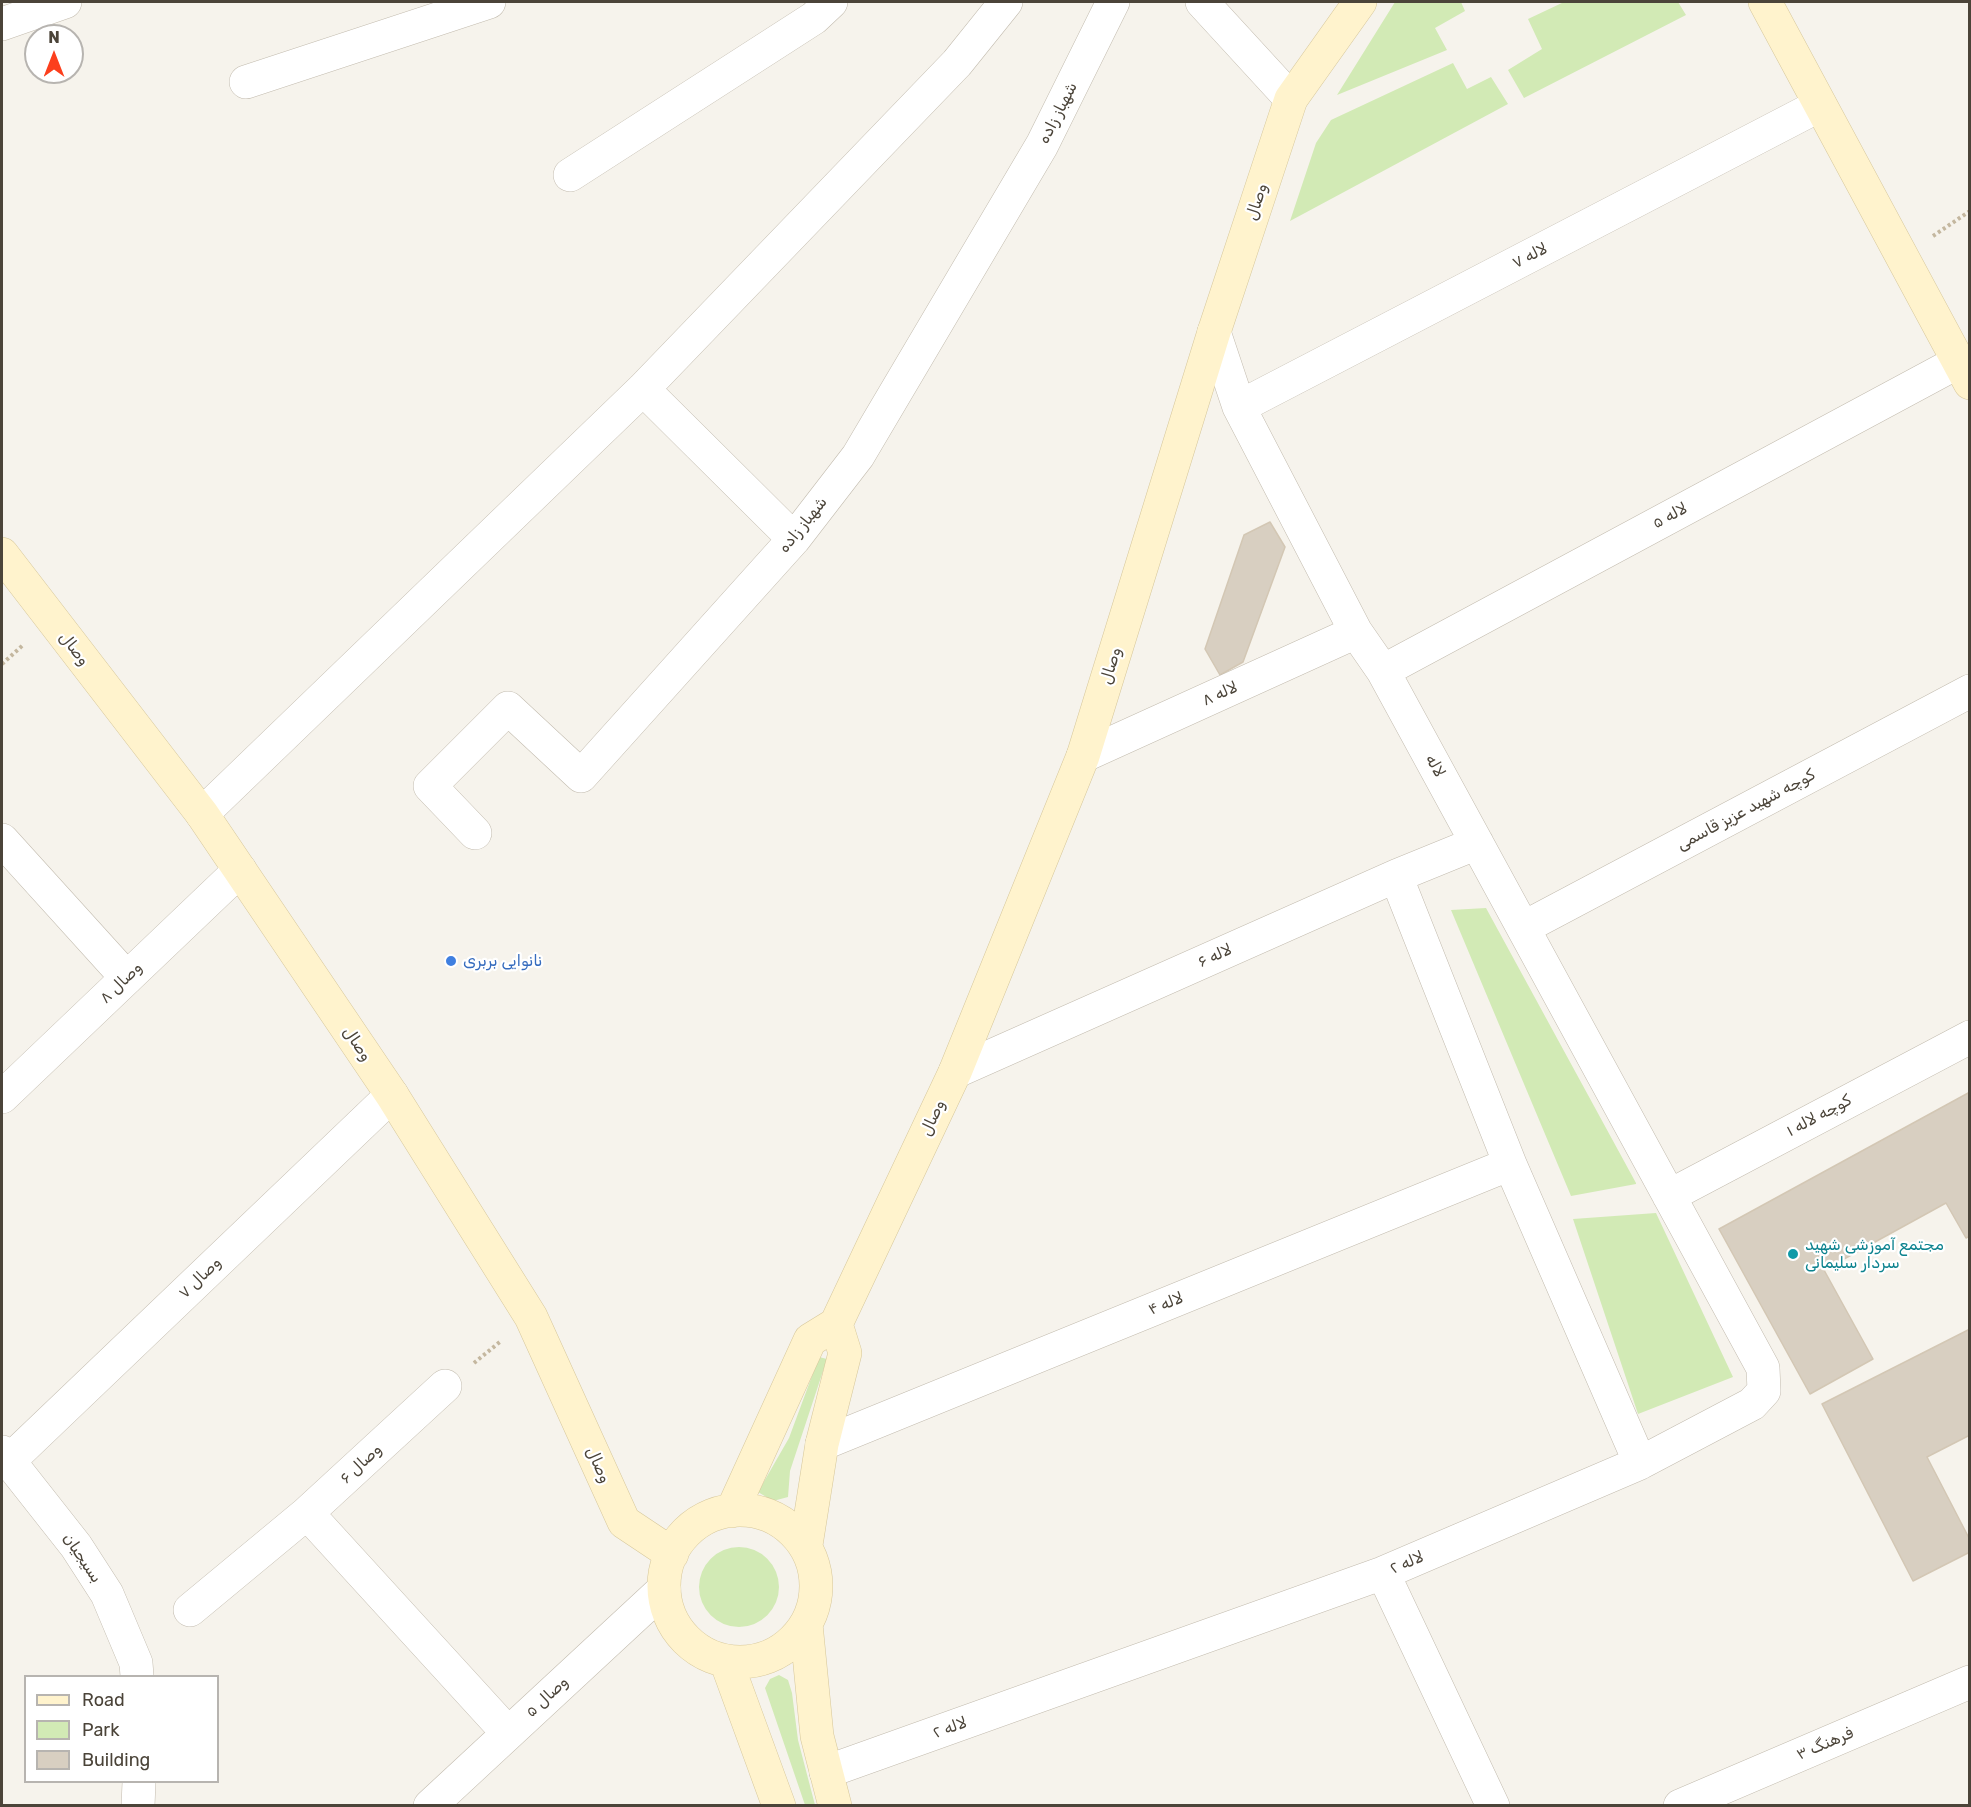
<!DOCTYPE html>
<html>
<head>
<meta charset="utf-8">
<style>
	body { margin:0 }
	#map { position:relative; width:1971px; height:1807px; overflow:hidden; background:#f6f3ec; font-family:Rubik,sans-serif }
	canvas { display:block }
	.frame { position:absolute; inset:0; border:3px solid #4b4439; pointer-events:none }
	.legend { position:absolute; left:24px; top:1675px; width:195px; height:108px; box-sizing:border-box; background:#fff; border:2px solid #b7b4b0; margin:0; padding:8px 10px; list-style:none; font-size:18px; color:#4b4439 }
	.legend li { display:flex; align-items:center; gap:12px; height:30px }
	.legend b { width:30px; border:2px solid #b7b4b0 }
	.north { position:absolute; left:24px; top:24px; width:60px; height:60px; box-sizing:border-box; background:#fff; border:2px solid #b7b4b0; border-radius:50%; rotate:0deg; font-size:16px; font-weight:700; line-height:24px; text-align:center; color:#4b4439 }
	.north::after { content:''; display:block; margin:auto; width:21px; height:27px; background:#fc3f1d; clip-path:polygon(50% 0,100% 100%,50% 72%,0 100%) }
</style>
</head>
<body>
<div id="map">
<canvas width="1971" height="1807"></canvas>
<div class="frame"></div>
<ul class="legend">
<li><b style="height:8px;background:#fff3cd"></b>Road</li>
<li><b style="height:16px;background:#d2eab5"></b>Park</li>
<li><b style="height:16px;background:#d8cfc1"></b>Building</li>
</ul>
<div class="north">N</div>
</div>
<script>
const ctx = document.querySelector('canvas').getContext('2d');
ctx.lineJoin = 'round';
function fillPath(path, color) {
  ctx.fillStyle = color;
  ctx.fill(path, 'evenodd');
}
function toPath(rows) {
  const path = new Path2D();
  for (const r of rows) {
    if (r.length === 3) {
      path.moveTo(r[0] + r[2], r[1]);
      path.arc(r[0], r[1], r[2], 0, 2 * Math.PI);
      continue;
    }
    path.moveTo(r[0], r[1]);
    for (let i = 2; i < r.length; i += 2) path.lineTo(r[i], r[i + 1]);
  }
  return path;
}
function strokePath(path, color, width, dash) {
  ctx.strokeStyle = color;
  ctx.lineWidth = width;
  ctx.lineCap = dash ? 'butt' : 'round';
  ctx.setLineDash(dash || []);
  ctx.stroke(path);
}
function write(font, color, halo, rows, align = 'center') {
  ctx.font = font + ' Rubik,"Noto Sans Arabic",sans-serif';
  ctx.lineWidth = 4.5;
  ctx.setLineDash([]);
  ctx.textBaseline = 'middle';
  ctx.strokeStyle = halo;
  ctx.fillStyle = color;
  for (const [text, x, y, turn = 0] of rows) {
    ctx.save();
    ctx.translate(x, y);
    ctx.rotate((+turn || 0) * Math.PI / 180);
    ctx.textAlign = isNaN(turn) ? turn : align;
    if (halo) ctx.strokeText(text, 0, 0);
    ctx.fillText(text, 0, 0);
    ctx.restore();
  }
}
fillPath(toPath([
	[1395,2,1461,2,1465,11,1435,28,1447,50,1337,95],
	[1564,2,1678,2,1686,15,1524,98,1508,70,1542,49,1528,19],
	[1453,63,1467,89,1491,77,1508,104,1290,221,1316,143,1331,120],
	[1486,908,1636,1183,1636,1184,1571,1196,1451,910],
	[1656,1213,1733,1377,1638,1414,1573,1219],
	[819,1357,827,1359,790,1471,788,1497,773,1501,758,1492,789,1438],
	[739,1587,40],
	[779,1675,788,1680,792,1693,798,1740,815,1805,805,1805,765,1688,770,1679]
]), '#d2eab5');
const building = toPath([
	[1270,522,1285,547,1243,662,1220,675,1205,649,1244,535,1270,522],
	[1970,1092,1970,1236,1966,1238,1946,1203,1824,1270,1873,1359,1810,1394,1719,1229,1970,1092],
	[1970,1329,1970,1435,1927,1457,1970,1540,1970,1552,1913,1581,1822,1404,1970,1329]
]);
fillPath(building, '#d8cfc1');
strokePath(building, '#d3c7b4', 1.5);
const street = toPath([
	[1202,2,1291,99],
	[2,24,65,2],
	[246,82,489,2],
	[570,175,814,18,831,2],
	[643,389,794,539],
	[1239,407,1820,105],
	[1383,671,1958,362],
	[1083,756,1356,632],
	[202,814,643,389,957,63,1006,2],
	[475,833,430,786,508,708,581,776,794,539,858,456,1042,145,1113,2],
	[2,840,127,978],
	[1396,876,1510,1164,1640,1463],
	[1523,928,1970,691],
	[955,1072,1396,876,1477,843],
	[2,1097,240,870],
	[1669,1196,1970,1037],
	[822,1444,1510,1164],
	[2,1452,76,1546,107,1594,136,1663,137,1676],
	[9,1461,392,1095],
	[307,1513,508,1733],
	[1383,1573,1493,1806],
	[190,1610,307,1513,445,1386],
	[826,1772,1383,1573,1640,1463,1752,1404,1764,1391,1763,1368,1383,671,1356,632,1239,407,1214,332],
	[138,1806,139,1782],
	[430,1806,664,1589],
	[1680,1806,1970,1682]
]);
const secondary = toPath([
	[1765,2,1970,383],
	[2,554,202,814,392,1095,531,1317,624,1522,672,1554],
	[836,1324,955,1072,1083,756,1214,332,1291,99,1360,2],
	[740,1586,76],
	[732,1511,810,1340,836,1324],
	[806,1545,822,1444,845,1353,836,1324],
	[806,1624,817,1736,835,1806],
	[726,1661,779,1806]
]);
strokePath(street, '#c2bbae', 34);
strokePath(secondary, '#d6c79b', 34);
strokePath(toPath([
	[1933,236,1970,211],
	[2,664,23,645],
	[474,1363,501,1341]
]), '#c4b79f', 4, [3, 3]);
strokePath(street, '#fff', 33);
strokePath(secondary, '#fff3cd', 33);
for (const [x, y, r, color] of [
	[451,961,6,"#3f7fe0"],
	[1793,1254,6,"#0f9aa8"]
]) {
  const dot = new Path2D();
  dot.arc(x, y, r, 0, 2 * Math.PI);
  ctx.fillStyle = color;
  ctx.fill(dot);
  strokePath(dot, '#fff', 2);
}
write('16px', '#4b4439', '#fff', [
	["شهباز زاده",1058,113,-63],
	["وصال",1257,202,-72],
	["لاله ۷",1530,256,-27],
	["لاله ۵",1670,516,-28],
	["شهباز زاده",803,525,-51],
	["وصال",74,649,52],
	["وصال",1111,666,-73],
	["لاله ۸",1220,694,-24],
	["لاله",1435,766,61],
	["کوچه شهید عزیز قاسمی",1746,810,-28],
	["لاله ۶",1215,956,-24],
	["وصال ۸",121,983,-44],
	["وصال",357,1044,56],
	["کوچه لاله ۱",1819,1116,-28],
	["وصال",933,1118,-65],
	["وصال ۷",200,1278,-44],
	["لاله ۴",1166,1304,-22],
	["وصال ۶",361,1464,-43],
	["وصال",598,1465,66],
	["بسیجیان",82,1558,56],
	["لاله ۲",1407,1563,-23],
	["وصال ۵",547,1697,-43],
	["لاله ۲",950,1728,-20],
	["فرهنگ ۳",1825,1744,-23]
]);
write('16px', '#366cbe', '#fff', [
	["نانوایی بربری",463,961]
], 'left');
write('16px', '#0d838f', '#fff', [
	["مجتمع آموزشی شهید",1805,1245],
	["سردار سلیمانی",1805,1263]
], 'left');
</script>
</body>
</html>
